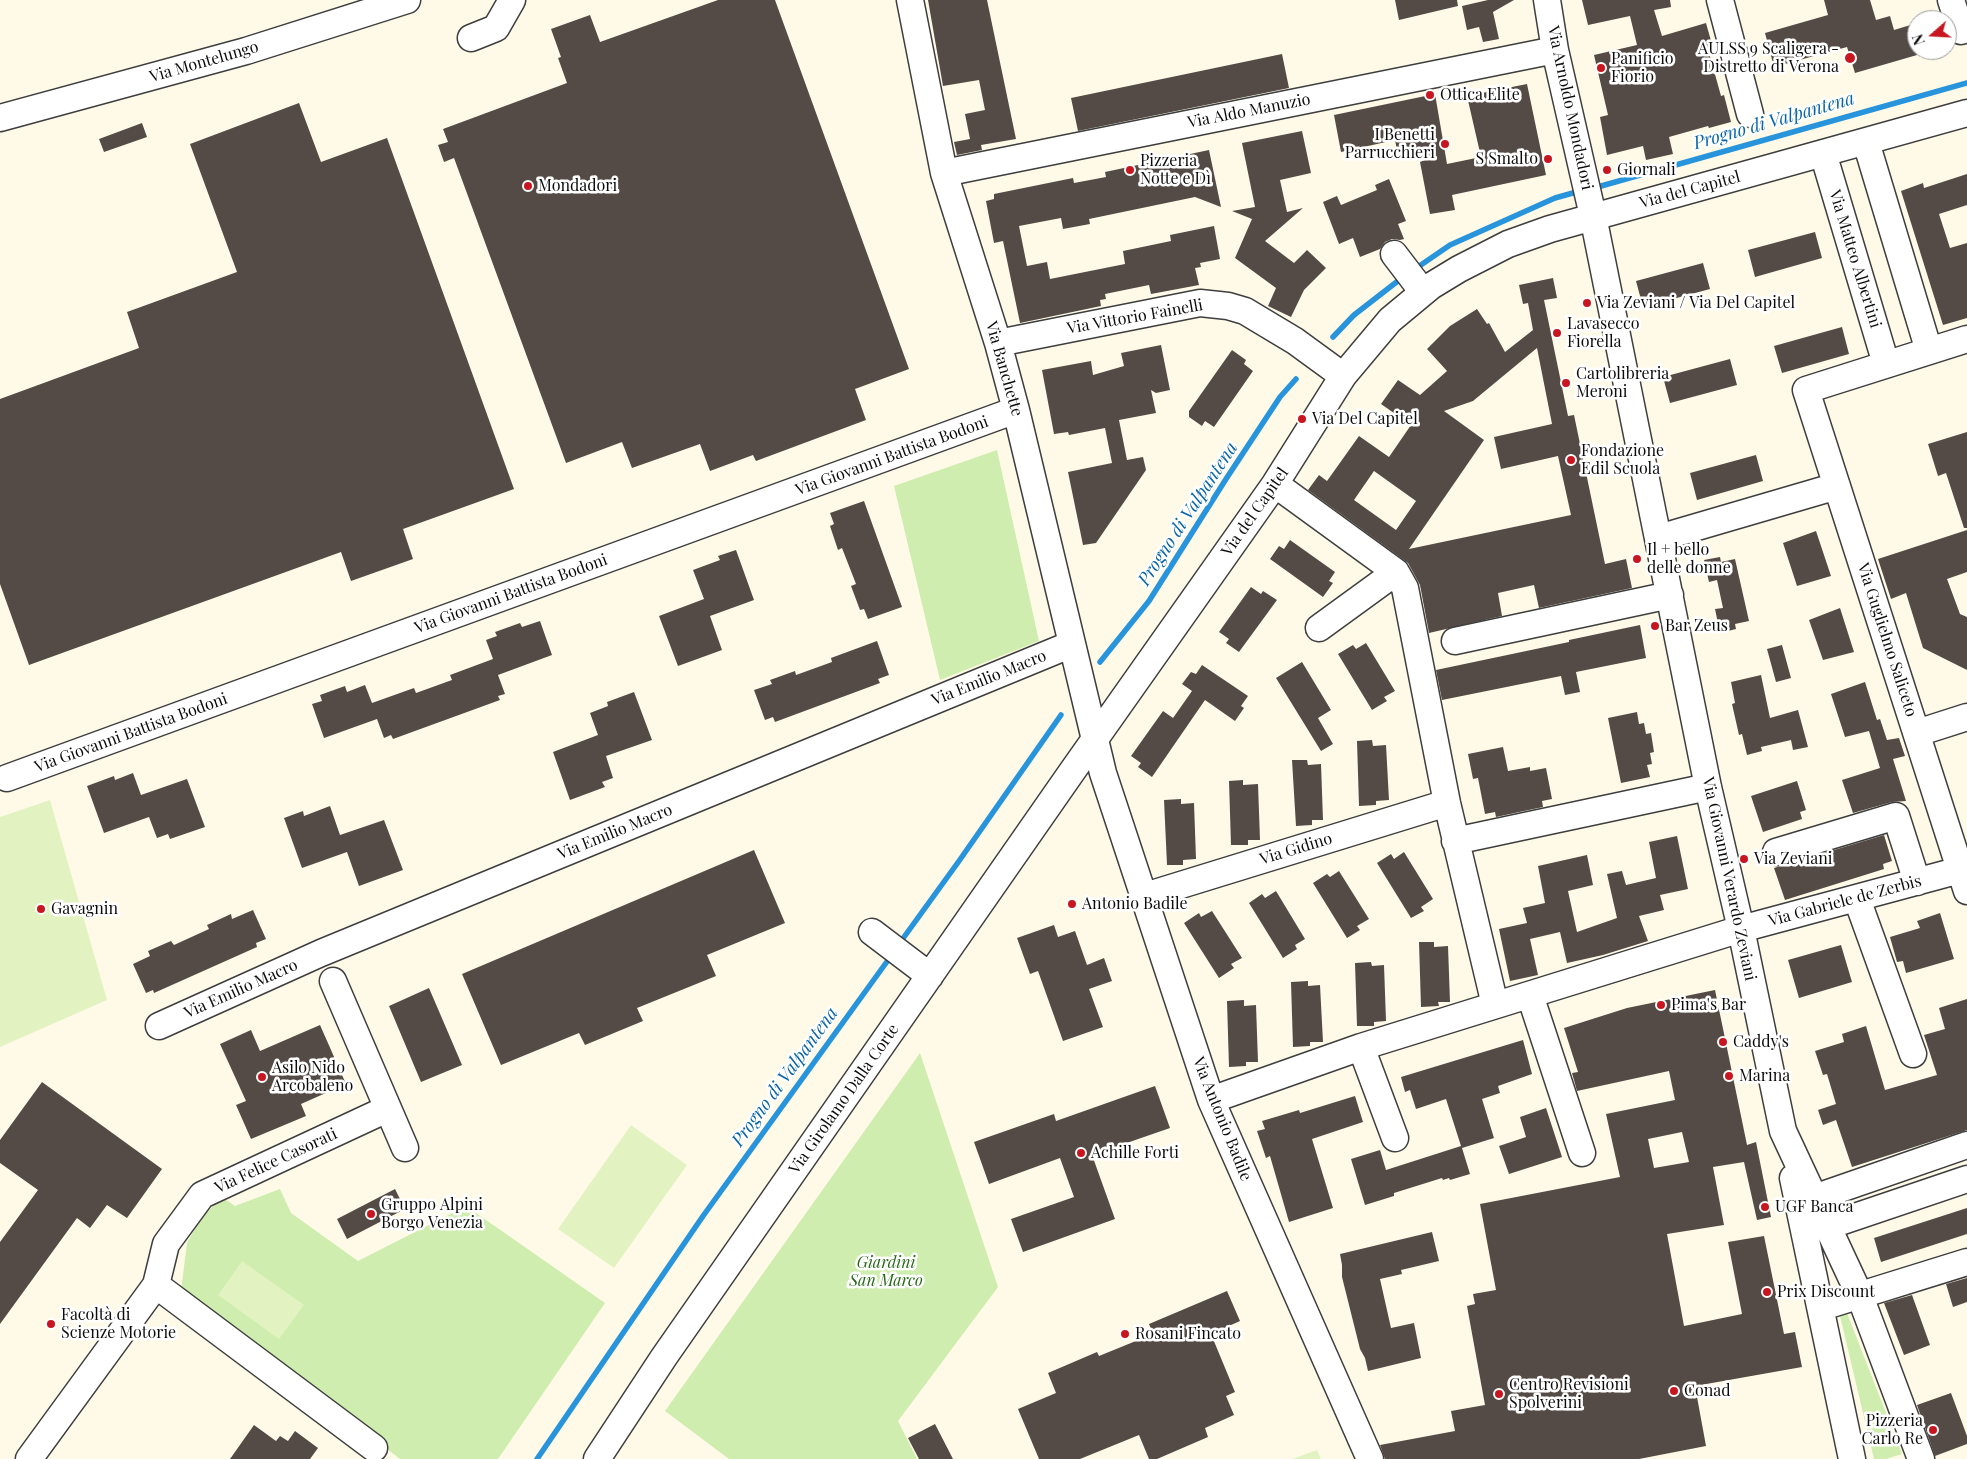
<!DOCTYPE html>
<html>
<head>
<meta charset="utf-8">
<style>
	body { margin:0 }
	#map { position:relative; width:1967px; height:1459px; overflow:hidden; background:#fffae8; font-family:"Playfair Display",serif }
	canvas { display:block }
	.north { position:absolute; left:1907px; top:10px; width:50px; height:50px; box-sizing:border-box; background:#fff; border:1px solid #9d9d9d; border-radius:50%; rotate:251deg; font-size:14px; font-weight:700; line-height:20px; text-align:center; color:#0b0b0b }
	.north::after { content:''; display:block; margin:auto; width:18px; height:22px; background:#c71620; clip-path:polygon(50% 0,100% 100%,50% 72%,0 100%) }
</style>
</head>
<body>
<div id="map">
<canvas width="1967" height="1459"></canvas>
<div class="north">N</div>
</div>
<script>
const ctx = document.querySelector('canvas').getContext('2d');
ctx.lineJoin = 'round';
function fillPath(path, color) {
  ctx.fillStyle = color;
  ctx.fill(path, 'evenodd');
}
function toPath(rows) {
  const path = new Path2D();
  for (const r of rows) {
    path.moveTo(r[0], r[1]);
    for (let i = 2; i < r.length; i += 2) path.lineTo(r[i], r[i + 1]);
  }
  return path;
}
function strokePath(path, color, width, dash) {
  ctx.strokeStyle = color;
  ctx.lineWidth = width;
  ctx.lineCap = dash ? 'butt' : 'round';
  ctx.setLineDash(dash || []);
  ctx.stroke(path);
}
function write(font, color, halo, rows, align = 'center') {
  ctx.font = font + ' "Playfair Display",serif';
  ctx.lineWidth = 5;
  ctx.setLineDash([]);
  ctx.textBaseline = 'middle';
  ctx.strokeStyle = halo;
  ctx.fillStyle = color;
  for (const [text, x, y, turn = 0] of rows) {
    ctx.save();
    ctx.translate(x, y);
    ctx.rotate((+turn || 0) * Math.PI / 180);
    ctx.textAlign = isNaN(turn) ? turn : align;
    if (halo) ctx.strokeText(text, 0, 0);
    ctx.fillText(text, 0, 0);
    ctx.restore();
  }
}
fillPath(toPath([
	[997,450,1039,641,940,680,894,486],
	[920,1053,998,1287,898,1421,917,1459,729,1459,665,1411],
	[280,1189,291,1213,358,1261,466,1206,605,1303,498,1459,400,1459,181,1291,187,1243,201,1218,222,1197,235,1206],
	[1842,1312,1847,1313,1902,1454,1886,1459,1874,1459,1840,1316]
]), '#cfedae');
fillPath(toPath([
	[50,800,107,1000,0,1047,0,817],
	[631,1125,687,1165,614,1268,558,1229],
	[242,1261,304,1305,279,1339,218,1295],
	[1317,1450,1321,1459,1292,1459]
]), '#e2f3c1');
strokePath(toPath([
	[1594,188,1967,83],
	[1415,269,1450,245,1555,198,1580,191],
	[1333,337,1354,315,1403,277],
	[1100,662,1149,601,1226,479,1280,397,1296,379],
	[899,944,959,861,1061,715],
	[537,1459,703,1216,891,956]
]), '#2794db', 5.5);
fillPath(toPath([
	[718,0,775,0,909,369,855,389,866,420,756,461,753,455,710,471,700,444,632,468,622,442,566,463,454,158,444,162,438,145,448,142,443,129,567,83,558,58,561,57,551,29,590,15,600,42],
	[928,0,987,0,1016,139,981,145,982,150,957,155,954,142,970,139,965,114,985,110,979,80,943,86],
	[1395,0,1457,0,1458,6,1399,20],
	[1488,0,1514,0,1493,12,1499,39,1483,42,1479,27,1467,30,1462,6],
	[1582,0,1670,0,1671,7,1654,10,1662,36,1706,23,1713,48,1708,49,1721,96,1724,95,1731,122,1709,128,1708,126,1669,137,1673,154,1646,160,1643,146,1607,155,1600,117,1608,115,1594,55,1637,45,1630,16,1588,25],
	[1824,0,1870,0,1876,20,1890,16,1894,30,1917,23,1917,55,1855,73,1847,47,1774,67,1765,33,1828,15],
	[1282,54,1289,88,1078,131,1071,98],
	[1527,84,1546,175,1452,195,1455,210,1430,214,1420,162,1425,160,1421,150,1398,155,1395,140,1341,152,1334,115,1435,94,1447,164,1481,157,1467,96],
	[299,103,321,162,387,138,514,489,403,529,413,559,351,581,341,552,29,665,0,584,0,399,139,348,127,312,237,272,190,144],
	[142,123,147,137,104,152,99,139],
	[1302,131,1311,173,1280,180,1287,212,1303,208,1265,241,1294,263,1307,250,1326,268,1304,290,1291,317,1268,306,1276,288,1235,258,1252,219,1232,211,1255,207,1242,143],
	[1209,150,1221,207,1195,197,1089,219,1090,224,1063,229,1061,218,1019,226,1027,266,1047,262,1050,279,1125,264,1123,251,1171,241,1170,235,1214,226,1220,259,1200,263,1201,267,1195,268,1199,285,1151,294,1149,285,1105,294,1106,299,1100,300,1101,306,1020,323,1003,241,994,243,986,201,994,199,994,194,1073,178,1074,183,1106,177,1105,172],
	[1967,174,1967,205,1939,214,1950,248,1967,243,1967,318,1943,325,1901,191,1923,183,1924,188],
	[1389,179,1406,221,1398,224,1404,239,1400,240,1392,239,1385,242,1380,249,1360,257,1353,238,1339,244,1323,202,1337,196,1341,205,1377,190,1375,185],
	[1815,232,1822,258,1755,277,1748,250],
	[1703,263,1710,289,1643,307,1636,281],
	[1553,278,1557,298,1544,300,1568,416,1574,415,1605,564,1626,559,1632,588,1539,608,1534,585,1498,593,1502,616,1429,633,1420,585,1408,563,1308,490,1319,475,1327,481,1359,436,1389,457,1411,425,1381,404,1398,380,1420,395,1447,371,1427,349,1450,326,1477,309,1487,324,1489,323,1505,352,1533,330,1528,303,1523,304,1519,285],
	[1537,348,1552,424,1494,437,1501,469,1558,456,1571,515,1409,549,1484,440,1444,411,1473,401],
	[1374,471,1416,501,1396,530,1354,500],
	[1842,327,1849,354,1782,373,1774,346],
	[1161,345,1170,390,1156,393,1151,390,1156,413,1119,420,1127,460,1143,457,1146,470,1096,543,1083,545,1068,472,1112,463,1105,428,1069,435,1068,432,1054,434,1042,370,1091,361,1093,375,1124,366,1121,353],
	[1232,350,1246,360,1244,364,1253,371,1214,427,1205,421,1202,426,1189,417,1189,411],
	[1730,359,1737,385,1670,403,1663,377],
	[1967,432,1967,528,1964,528,1946,473,1938,476,1928,444],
	[1756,455,1763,481,1697,500,1690,473],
	[864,501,902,607,868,619,864,609,860,610,851,586,856,584,842,548,838,550,830,526,834,524,830,513],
	[1967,530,1967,572,1947,579,1960,614,1967,617,1967,670,1923,648,1906,593,1891,599,1878,559],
	[1816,531,1831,576,1797,586,1783,543],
	[1290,540,1335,572,1329,581,1333,583,1323,597,1270,559,1279,546,1284,549],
	[736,550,754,600,710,616,722,650,678,666,659,616,704,599,693,570,720,560,718,556],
	[1720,557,1721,562,1735,559,1749,621,1735,624,1736,629,1720,633,1715,609,1723,608,1717,580,1709,582,1704,560],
	[1251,587,1261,594,1263,591,1277,600,1239,652,1226,643,1229,639,1219,632],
	[1840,608,1854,652,1823,660,1809,620],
	[540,621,552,655,498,675,505,694,498,696,500,700,393,739,391,735,384,738,377,719,324,738,312,704,322,701,320,695,345,686,347,692,365,685,372,703,414,688,416,693,452,680,450,675,493,659,486,640,497,636,495,632,520,623,522,627],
	[1640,625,1646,658,1576,672,1580,692,1565,695,1561,676,1442,700,1436,670,1569,642,1569,640],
	[877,641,889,675,878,679,880,683,775,722,773,717,765,720,754,690,772,684,770,680,795,671,796,675,832,662,831,658],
	[1366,643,1395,691,1384,697,1387,701,1372,710,1338,654,1353,645,1356,649],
	[1782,645,1791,678,1776,682,1767,649],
	[1302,662,1331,710,1318,718,1333,744,1321,751,1276,678],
	[1202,665,1248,696,1241,706,1244,708,1235,721,1205,700,1152,777,1138,767,1141,763,1131,756,1163,711,1173,718,1192,691,1182,684,1191,672,1196,674],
	[1761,675,1770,718,1798,710,1808,747,1793,750,1791,740,1761,747,1762,751,1747,755,1742,734,1739,735,1732,704,1735,703,1731,682],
	[1865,682,1877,720,1880,719,1887,740,1899,738,1905,756,1893,759,1906,801,1892,802,1853,813,1842,780,1880,768,1869,731,1845,737,1831,694],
	[634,692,652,740,606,756,613,778,602,782,605,787,570,800,553,752,598,735,590,713,608,706,607,702],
	[1637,712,1639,724,1644,723,1646,734,1651,733,1654,752,1650,753,1652,764,1647,765,1650,777,1621,783,1608,718],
	[1372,740,1373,746,1386,745,1389,800,1376,801,1376,805,1359,806,1357,741],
	[1503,747,1508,771,1530,767,1530,771,1546,768,1552,799,1542,801,1543,807,1496,817,1495,812,1485,814,1478,778,1473,779,1468,754],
	[1292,760,1307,760,1308,765,1321,764,1323,820,1312,820,1312,825,1296,826],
	[133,773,141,795,187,779,205,827,170,839,168,834,157,838,149,817,104,833,87,786,114,776,115,780],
	[1243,780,1243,785,1258,784,1260,840,1248,840,1248,845,1231,845,1229,781],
	[1797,781,1806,810,1800,812,1802,819,1763,832,1751,796],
	[1181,799,1181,804,1194,803,1196,859,1183,860,1183,865,1167,865,1164,800],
	[330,806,340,835,384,820,403,870,359,886,347,852,302,868,284,818,303,811,304,816],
	[1884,835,1892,861,1883,864,1884,869,1785,900,1774,868],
	[1677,836,1688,889,1660,895,1664,910,1639,916,1648,941,1603,955,1567,963,1560,932,1530,939,1538,975,1510,981,1499,929,1527,923,1523,908,1545,903,1538,866,1587,855,1593,885,1568,891,1577,932,1617,918,1607,874,1622,871,1626,885,1656,878,1649,842],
	[754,850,785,923,707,955,716,976,637,1008,643,1021,585,1045,579,1033,501,1065,462,974],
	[1404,852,1433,899,1421,907,1424,911,1411,918,1377,863,1391,854,1394,859],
	[1339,871,1369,919,1357,926,1360,930,1347,938,1313,883,1327,874,1330,877],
	[1276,891,1305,939,1295,945,1297,949,1283,958,1249,903,1262,894,1265,898],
	[253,910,266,939,256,943,257,947,154,993,153,990,146,993,133,964,150,956,148,951,171,941,174,945,209,929,207,925,231,914,232,919],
	[1212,911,1242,958,1231,964,1234,968,1219,978,1184,923,1199,913,1201,917],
	[1940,913,1954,959,1906,973,1903,961,1897,962,1890,937,1920,928,1917,921],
	[1054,925,1058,937,1075,931,1087,965,1104,958,1112,981,1089,989,1103,1027,1063,1041,1038,971,1030,974,1017,938],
	[1419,942,1434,942,1434,947,1448,946,1450,1002,1438,1002,1439,1006,1421,1007],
	[1841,945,1852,982,1799,998,1788,960],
	[1371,962,1372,966,1384,965,1386,1021,1374,1022,1374,1026,1357,1026,1355,963],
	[1308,981,1308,986,1320,985,1323,1042,1310,1042,1310,1046,1293,1047,1291,982],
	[429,988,462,1065,421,1082,389,1006],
	[1715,990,1747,1145,1756,1142,1771,1217,1757,1220,1744,1162,1713,1167,1724,1225,1667,1234,1684,1326,1742,1314,1728,1242,1764,1236,1784,1334,1795,1332,1802,1367,1695,1386,1706,1446,1639,1459,1385,1459,1380,1445,1455,1431,1451,1411,1485,1405,1467,1306,1475,1304,1473,1294,1496,1290,1480,1204,1620,1177,1606,1114,1675,1100,1669,1071,1577,1091,1572,1073,1578,1072,1564,1028,1627,1008],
	[1682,1132,1689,1162,1654,1168,1648,1139],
	[1967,999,1967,1130,1852,1167,1836,1120,1823,1125,1818,1110,1836,1104,1827,1074,1823,1075,1815,1051,1844,1042,1842,1034,1866,1026,1885,1090,1937,1075,1924,1035,1945,1029,1939,1008],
	[1244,1000,1244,1006,1256,1005,1258,1062,1246,1062,1246,1066,1229,1067,1227,1001],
	[320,1025,346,1084,301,1104,306,1116,251,1139,236,1105,246,1101,220,1044,251,1030,260,1051],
	[1523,1040,1532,1074,1498,1086,1500,1093,1482,1099,1494,1138,1462,1148,1470,1174,1450,1180,1449,1178,1443,1180,1442,1178,1394,1193,1394,1196,1365,1205,1351,1159,1380,1150,1386,1170,1461,1146,1446,1099,1416,1109,1410,1090,1405,1092,1401,1077],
	[42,1082,162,1169,127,1218,107,1205,90,1228,77,1218,0,1324,0,1242,38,1190,0,1163,0,1140],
	[1155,1086,1170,1128,1092,1155,1115,1219,1023,1252,1011,1219,1074,1197,1060,1158,989,1184,974,1142,1054,1114,1056,1121],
	[1355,1096,1363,1122,1312,1139,1333,1208,1289,1222,1270,1156,1266,1158,1257,1131,1265,1129,1262,1121,1299,1110,1300,1113],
	[1546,1108,1562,1157,1509,1174,1499,1146,1526,1137,1520,1117],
	[395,1189,405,1209,347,1239,337,1219],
	[1967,1208,1967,1234,1881,1262,1874,1238],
	[1432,1232,1439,1261,1401,1270,1402,1274,1380,1279,1391,1328,1414,1323,1421,1358,1368,1371,1365,1358,1360,1349,1342,1277,1342,1265,1340,1254],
	[1967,1278,1967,1302,1953,1307,1946,1284],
	[1227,1291,1240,1321,1211,1334,1235,1392,1226,1396,1234,1415,1205,1428,1208,1437,1157,1459,1149,1459,1139,1435,1080,1459,1039,1459,1018,1409,1056,1393,1048,1373,1097,1352,1099,1356,1153,1334,1149,1324],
	[1912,1295,1930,1345,1904,1355,1884,1303],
	[1951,1393,1967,1436,1967,1444,1935,1456,1917,1405],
	[935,1424,953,1459,919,1459,908,1438],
	[254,1425,276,1441,280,1436,288,1441,295,1431,318,1448,310,1459,230,1459]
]), '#544b46');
const minor = toPath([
	[910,0,944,173,998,343,1016,410,1103,773,1211,1100,1370,1459],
	[1547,0,1555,50,1593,216,1708,787,1741,929,1783,1131,1860,1296,1921,1459],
	[1720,0,1750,114],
	[1951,0,1961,31],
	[471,38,496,28,512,0],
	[0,118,246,51,407,0],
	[1866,142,1929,351],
	[1823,153,1886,364],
	[944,173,1555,50],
	[1394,254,1423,292],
	[1967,339,1806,390,1967,891],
	[998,343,1200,303,1228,306,1245,311,1295,341,1343,376],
	[1275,484,1396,572,1405,588,1447,803,1495,1005],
	[1659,538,1837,486],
	[1319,628,1396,572],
	[1455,641,1670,595],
	[1917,733,1967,717],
	[7,778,1016,410],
	[1455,841,1708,787],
	[1776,852,1896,816,1917,882],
	[1145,896,1447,803],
	[1857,899,1913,1054],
	[872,932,930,976],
	[333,981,405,1148],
	[1530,995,1582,1153],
	[159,1026,321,953,1072,644],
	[1361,1047,1395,1138],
	[1211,1100,1361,1047,1741,929,1960,870],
	[1793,1178,1852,1459],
	[1814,1198,1967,1145],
	[1828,1226,1967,1179],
	[156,1285,374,1448],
	[1822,1307,1967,1262],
	[29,1459,156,1285,166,1244,202,1195,387,1109],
	[597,1459,664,1357,1071,773,1275,484,1343,376,1390,320,1431,286,1459,269,1508,244,1550,229,1967,113]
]);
strokePath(minor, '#3e3e3e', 29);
strokePath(minor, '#fff', 26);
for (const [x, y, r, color] of [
	[1850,58,6,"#c71620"],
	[1601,68,5,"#c71620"],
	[1430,95,5,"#c71620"],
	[1445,144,5,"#c71620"],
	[1548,159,5,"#c71620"],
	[1130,170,5,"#c71620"],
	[1607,170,5,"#c71620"],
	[528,186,5,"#c71620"],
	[1587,303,5,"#c71620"],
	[1557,333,5,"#c71620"],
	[1566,383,5,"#c71620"],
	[1302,419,5,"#c71620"],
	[1571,460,5,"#c71620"],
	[1637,559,5,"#c71620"],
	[1655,626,5,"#c71620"],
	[1744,859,5,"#c71620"],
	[1072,904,5,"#c71620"],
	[41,909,5,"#c71620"],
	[1661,1005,5,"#c71620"],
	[1723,1042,5,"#c71620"],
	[1729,1076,5,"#c71620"],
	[262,1077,5,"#c71620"],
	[1081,1153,5,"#c71620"],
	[1765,1207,5,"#c71620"],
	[371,1214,5,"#c71620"],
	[1767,1292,5,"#c71620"],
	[51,1324,5,"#c71620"],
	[1125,1334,5,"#c71620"],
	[1674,1391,5,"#c71620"],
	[1499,1394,5,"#c71620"],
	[1933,1430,5,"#c71620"]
]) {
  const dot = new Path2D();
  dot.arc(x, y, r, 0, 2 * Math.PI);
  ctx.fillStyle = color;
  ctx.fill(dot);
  strokePath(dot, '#fff', 2);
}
write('16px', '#0b0b0b', '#fff', [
	["AULSS 9 Scaligera -",1839,49,"right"],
	["Distretto di Verona",1839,67,"right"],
	["Panificio",1611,59],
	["Fiorio",1611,77],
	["Ottica Elite",1440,95],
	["I Benetti",1435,135,"right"],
	["Parrucchieri",1435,153,"right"],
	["S Smalto",1538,159,"right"],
	["Pizzeria",1140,161],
	["Notte e Dì",1140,179],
	["Giornali",1617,170],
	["Mondadori",538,186],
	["Via Zeviani / Via Del Capitel",1597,303],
	["Lavasecco",1567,324],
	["Fiorella",1567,342],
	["Cartolibreria",1576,374],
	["Meroni",1576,392],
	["Via Del Capitel",1312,419],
	["Fondazione",1581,451],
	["Edil Scuola",1581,469],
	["Il + bello",1647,550],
	["delle donne",1647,568],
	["Bar Zeus",1665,626],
	["Via Zeviani",1754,859],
	["Antonio Badile",1082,904],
	["Gavagnin",51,909],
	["Pima's Bar",1671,1005],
	["Caddy's",1733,1042],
	["Asilo Nido",272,1068],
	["Arcobaleno",272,1086],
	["Marina",1739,1076],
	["Achille Forti",1091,1153],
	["Gruppo Alpini",381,1205],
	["Borgo Venezia",381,1223],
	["UGF Banca",1775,1207],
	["Prix Discount",1777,1292],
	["Facoltà di",61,1315],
	["Scienze Motorie",61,1333],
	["Rosani Fincato",1135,1334],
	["Centro Revisioni",1509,1385],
	["Spolverini",1509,1403],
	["Conad",1684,1391],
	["Pizzeria",1923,1421,"right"],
	["Carlo Re",1923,1439,"right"]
], 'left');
write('16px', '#0b0b0b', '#fff', [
	["Via Montelungo",204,62,-16],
	["Via Arnoldo Mondadori",1570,108,78],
	["Via Aldo Manuzio",1249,111,-11],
	["Via del Capitel",1690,190,-15],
	["Via Matteo Albertini",1855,259,73],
	["Via Vittorio Fainelli",1135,317,-10],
	["Via Banchette",1004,369,74],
	["Via Giovanni Battista Bodoni",892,456,-20],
	["Via del Capitel",1255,512,-55],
	["Via Giovanni Battista Bodoni",511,594,-20],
	["Via Guglielmo Saliceto",1887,640,72],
	["Via Emilio Macro",989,678,-22],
	["Via Giovanni Battista Bodoni",131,733,-20],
	["Via Emilio Macro",615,832,-22],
	["Via Gidino",1296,849,-17],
	["Via Giovanni Verardo Zeviani",1729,879,78],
	["Via Gabriele de Zerbis",1845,901,-15],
	["Via Emilio Macro",241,989,-24],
	["Via Girolamo Dalla Corte",844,1099,-55],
	["Via Antonio Badile",1222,1119,68],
	["Via Felice Casorati",276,1161,-25]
]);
write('italic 16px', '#276816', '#fff', [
	["Giardini",886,1263],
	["San Marco",886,1281]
]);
write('italic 18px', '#0964a7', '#fff', [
	["Progno di Valpantena",1774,121,-16],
	["Progno di Valpantena",1188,514,-57],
	["Progno di Valpantena",785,1077,-54]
]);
</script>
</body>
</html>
